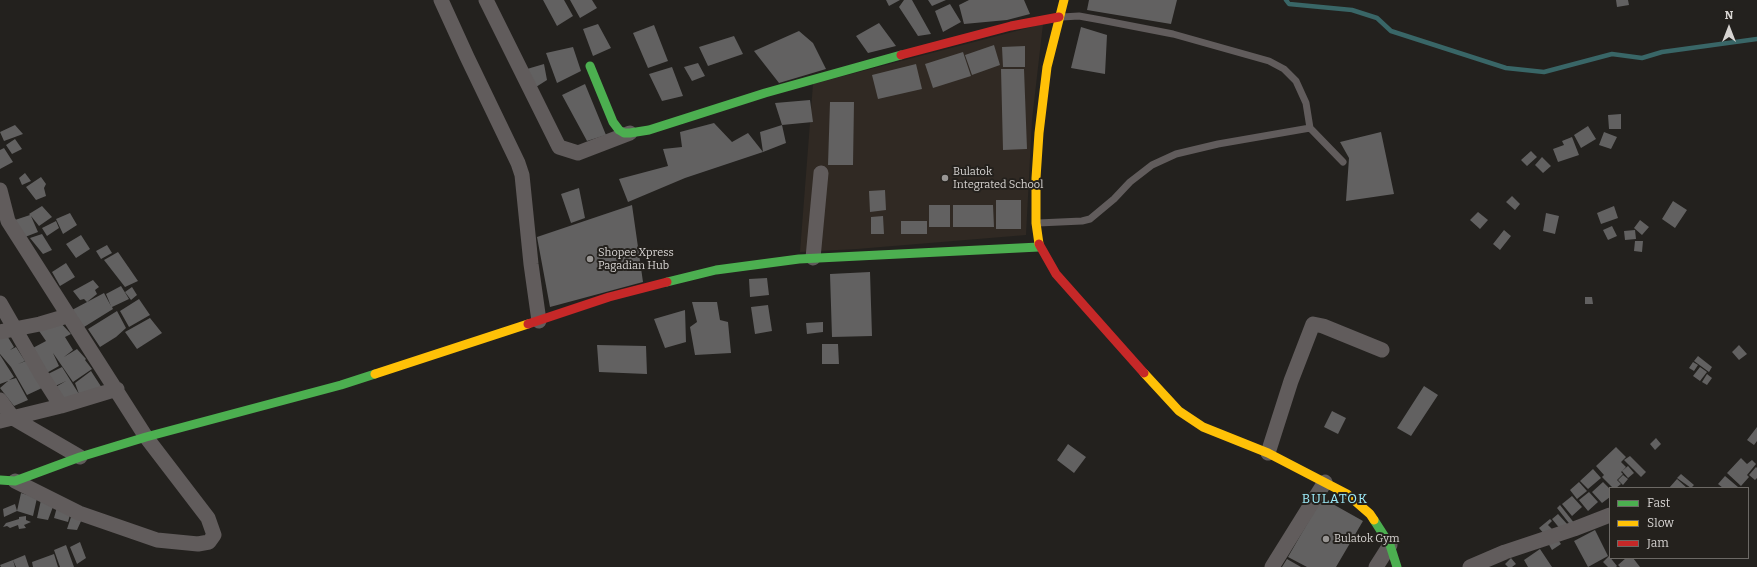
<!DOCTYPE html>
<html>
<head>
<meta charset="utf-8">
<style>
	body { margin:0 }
	#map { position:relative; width:1757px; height:567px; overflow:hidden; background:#23211e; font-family:Bitter,serif }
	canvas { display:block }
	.legend { position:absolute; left:1609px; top:487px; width:140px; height:72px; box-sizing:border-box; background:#24211d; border:1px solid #6c6965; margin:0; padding:5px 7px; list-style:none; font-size:12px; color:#d7d4d2 }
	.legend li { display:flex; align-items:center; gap:8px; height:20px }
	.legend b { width:20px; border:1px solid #6c6965 }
	.north { position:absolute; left:1709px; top:8px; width:40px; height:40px; -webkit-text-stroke:3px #24211d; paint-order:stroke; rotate:0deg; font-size:11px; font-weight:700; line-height:16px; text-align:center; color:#d7d4d2 }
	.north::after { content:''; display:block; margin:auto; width:14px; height:18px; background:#d7d4d2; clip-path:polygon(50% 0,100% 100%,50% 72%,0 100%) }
</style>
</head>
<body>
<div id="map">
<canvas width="1757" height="567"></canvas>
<ul class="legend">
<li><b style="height:5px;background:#4caf50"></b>Fast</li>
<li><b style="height:5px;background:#ffc107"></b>Slow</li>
<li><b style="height:5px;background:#c62828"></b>Jam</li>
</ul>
<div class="north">N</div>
</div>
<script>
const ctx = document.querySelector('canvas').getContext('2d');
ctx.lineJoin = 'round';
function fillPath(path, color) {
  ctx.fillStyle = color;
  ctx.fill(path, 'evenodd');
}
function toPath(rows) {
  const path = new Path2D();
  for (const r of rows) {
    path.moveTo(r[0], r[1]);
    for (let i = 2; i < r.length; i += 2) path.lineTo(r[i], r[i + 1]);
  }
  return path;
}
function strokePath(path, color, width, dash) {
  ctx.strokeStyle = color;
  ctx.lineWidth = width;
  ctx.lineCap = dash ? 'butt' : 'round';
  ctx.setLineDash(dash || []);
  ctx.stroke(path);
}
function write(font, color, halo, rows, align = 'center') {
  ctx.font = font + ' Bitter,serif';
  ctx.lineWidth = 4;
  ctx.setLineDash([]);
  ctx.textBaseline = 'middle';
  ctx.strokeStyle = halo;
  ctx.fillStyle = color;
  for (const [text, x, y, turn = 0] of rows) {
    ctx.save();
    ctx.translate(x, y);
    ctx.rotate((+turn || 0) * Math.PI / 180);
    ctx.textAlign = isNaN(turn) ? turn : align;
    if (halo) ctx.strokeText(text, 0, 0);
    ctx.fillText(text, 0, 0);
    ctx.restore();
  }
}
fillPath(toPath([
	[1043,24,1032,120,1026,235,857,249,800,252,813,84]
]), '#302923');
strokePath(toPath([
	[1286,0,1289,4,1352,10,1377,18,1391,31,1506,68,1544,72,1612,54,1642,58,1662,52,1757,39]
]), '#396667', 4.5);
fillPath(toPath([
	[543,0,564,0,573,16,557,26],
	[570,0,592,0,597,8,580,18],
	[886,0,900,0,889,6],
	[904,0,912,0,931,34,918,36,899,7],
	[928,0,946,0,932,6],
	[969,0,1024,0,1030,14,1007,20,964,24,959,5],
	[1089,0,1177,0,1171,24,1087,10],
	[1616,0,1628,0,1629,5,1617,7],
	[950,4,961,22,943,32,935,11],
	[879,23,896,46,868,53,856,36],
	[598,24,611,48,593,56,583,29],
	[654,25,668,61,648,68,633,33],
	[1081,27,1107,35,1105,74,1071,68],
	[799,31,813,43,826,69,779,83,754,51],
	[734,36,743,54,708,66,699,47],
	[994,45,1000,65,972,75,965,55],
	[1025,46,1025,67,1003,67,1002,47],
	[573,47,581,71,557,83,546,53],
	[963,52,971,76,933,88,925,64],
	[698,63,705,76,692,81,684,67],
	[544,64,547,80,536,87,527,69],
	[916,64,922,89,878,99,872,75],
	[672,67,683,96,662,101,649,74],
	[1001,69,1024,69,1027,149,1003,150],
	[585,84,606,135,587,141,562,95],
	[810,100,813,122,782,125,775,103],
	[830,102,854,102,853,165,828,165],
	[1621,114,1621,129,1609,129,1608,115],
	[714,123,732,142,748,133,763,152,685,178,628,202,619,179,668,166,663,149,682,147,680,132],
	[15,125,23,134,4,141,0,132],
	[782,125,786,143,763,152,760,132],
	[1588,126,1596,139,1581,148,1574,135],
	[1381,132,1394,194,1346,201,1349,158,1340,142],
	[1604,132,1617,137,1611,149,1599,145],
	[1572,137,1579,155,1558,162,1553,149,1564,145,1562,141],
	[15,139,22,149,12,154,6,145],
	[4,148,13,162,0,169,0,150],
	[1531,151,1537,157,1527,166,1521,160],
	[1542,157,1551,166,1543,173,1535,165],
	[25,173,31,181,22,185,19,178],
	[41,177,46,184,44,188,46,196,36,200,26,187],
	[579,188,585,218,571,223,561,194],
	[885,190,886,210,870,212,869,191],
	[1512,196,1520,204,1515,210,1506,202],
	[996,200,1021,200,1021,229,996,229],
	[1673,201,1687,210,1675,228,1662,219],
	[632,205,643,282,550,307,537,237],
	[929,205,950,205,950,227,929,227],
	[953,205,993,205,994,227,953,227],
	[42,206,52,217,39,226,31,216,38,232,25,237,15,220,30,215,29,214],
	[1614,206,1618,218,1601,224,1597,213],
	[1478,212,1488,220,1480,229,1470,220],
	[70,213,77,225,63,234,56,219],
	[1546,213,1559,216,1555,234,1543,231],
	[883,216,884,234,871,234,871,217],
	[1640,220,1649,227,1642,235,1634,228],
	[56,221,59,228,47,236,42,228],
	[901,221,927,221,927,234,901,234],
	[1612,226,1617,236,1608,240,1603,230],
	[1504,230,1511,236,1500,250,1493,244],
	[1635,230,1636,239,1625,240,1624,231],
	[42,234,52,250,43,254,30,238],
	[81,235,90,249,76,258,66,244],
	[1635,241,1643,241,1642,252,1634,251],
	[107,245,112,253,101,259,96,251],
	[118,252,138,281,125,287,104,260],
	[66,263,75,277,60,286,52,272],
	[870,272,872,336,832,337,830,274],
	[767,278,769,295,750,297,749,279],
	[93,280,99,287,95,290,97,294,87,302,84,299,80,300,73,291],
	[121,286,129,299,112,307,113,309,84,327,72,310,104,293,111,306,106,294],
	[132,287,137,295,131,300,125,292],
	[1585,297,1592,297,1593,304,1585,304],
	[139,299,150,315,129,327,120,311],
	[692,302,717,302,720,320,728,322,731,353,695,355,690,327,697,322],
	[768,305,772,331,755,334,751,307],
	[685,310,686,342,665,348,654,319],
	[117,311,126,328,116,337,100,347,88,329],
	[150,318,162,333,137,349,125,332],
	[57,319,71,334,65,337,73,350,64,357,77,349,86,359,85,360,92,369,73,382,53,353,59,366,43,375,29,350,46,341,37,328],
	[823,322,823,332,807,334,806,323],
	[6,334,14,347,10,350,16,347,25,361,18,364,26,361,42,388,27,395,11,367,0,354,0,338],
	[822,344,838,344,839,364,822,364],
	[597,345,646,346,647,374,599,372],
	[1739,345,1747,354,1739,360,1732,352],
	[0,355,14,377,9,380,16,378,28,400,14,406,0,388,8,381,0,384],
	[1698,356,1712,367,1709,372,1694,361],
	[1693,362,1698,365,1694,371,1689,368],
	[62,367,79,394,59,400,52,389,66,381,51,388,46,375],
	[1700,367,1707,372,1700,381,1693,376],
	[91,371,102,388,79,394,75,383],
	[1707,374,1712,378,1707,385,1702,382],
	[1424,386,1438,395,1411,436,1397,428],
	[1332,411,1346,418,1338,434,1324,427],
	[1757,427,1757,441,1754,445,1747,440],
	[1656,438,1661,444,1655,450,1650,444],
	[1068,444,1086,457,1074,473,1057,460],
	[1616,447,1626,457,1621,462,1626,467,1621,472,1623,474,1617,480,1621,484,1616,488,1613,488,1602,477,1604,475,1596,466],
	[1630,456,1638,464,1633,469,1624,460],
	[1741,458,1747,464,1752,460,1756,464,1747,475,1749,477,1741,486,1727,473],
	[1638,464,1646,472,1641,477,1633,469],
	[1628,466,1634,473,1628,478,1622,471],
	[1756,467,1757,468,1757,478,1755,480,1749,475],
	[1593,469,1601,478,1588,489,1580,481],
	[1681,474,1694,485,1691,488,1677,478],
	[1623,475,1628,479,1623,485,1618,480],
	[1725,476,1738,487,1737,488,1723,488,1718,484],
	[1677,479,1687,488,1669,488],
	[1579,482,1587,491,1577,499,1570,490],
	[1603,482,1610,489,1610,497,1602,503,1592,492],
	[1589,492,1598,502,1588,511,1579,500],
	[21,493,37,498,33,516,17,511,4,517,3,509,15,504,17,511],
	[1572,496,1582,507,1572,516,1562,504],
	[1322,498,1363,521,1336,567,1307,567,1288,557],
	[41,500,54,504,48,520,37,518],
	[1560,505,1575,524,1572,527,1557,508],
	[57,507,71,511,68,522,54,518],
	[1558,514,1568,525,1561,530,1552,519],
	[26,516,26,520,31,522,24,525,26,528,19,529,18,525,10,528,7,526,3,527,6,523,19,519,19,517],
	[71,517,82,519,77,530,67,529],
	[1550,519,1552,521,1548,525,1552,529,1545,535,1539,528],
	[1595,530,1608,556,1588,567,1574,541],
	[1556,537,1561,544,1552,550,1548,543],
	[80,542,86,558,77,564,70,547],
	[66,545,74,567,60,567,54,550],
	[1540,549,1552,567,1528,567,1524,560],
	[54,554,58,567,33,567,32,562],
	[25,555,29,567,16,567,13,560],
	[1609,556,1617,566,1616,567,1608,567,1603,562],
	[1511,558,1516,564,1512,567,1508,567,1505,564],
	[1626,558,1633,558,1640,567,1620,567,1618,565],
	[1287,559,1301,567,1282,567],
	[13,560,15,567,1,567,0,565]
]), '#626161');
strokePath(toPath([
	[1062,17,1079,16,1101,20,1173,34,1269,61,1284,69,1296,81,1306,103,1310,128,1343,162],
	[1038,223,1082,221,1090,219,1114,199,1130,182,1152,165,1176,154,1218,144,1310,128]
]), '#615c5c', 7);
strokePath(toPath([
	[441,0,467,57,518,163,522,175,531,264,539,321],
	[486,0,559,147,578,153,630,133],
	[0,190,8,221,146,437,208,518,214,535,209,542,198,544,157,540,79,513,15,481],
	[813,258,821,173],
	[0,303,42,376,61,406],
	[0,332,40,324,67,316],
	[0,400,13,418,80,457],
	[0,421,61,406,117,389],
	[1268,453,1291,381,1313,324,1323,326,1382,350],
	[1272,567,1325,482],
	[1376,567,1390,545],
	[1470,567,1505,552,1574,529,1610,515]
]), '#615c5c', 15);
strokePath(toPath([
	[590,66,613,122,619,130,624,133,630,133,649,130,765,93,901,55],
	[667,282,716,270,799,259,1039,247],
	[0,480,15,481,80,457,146,437,341,385,375,374],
	[1374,520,1390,545,1397,567]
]), '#4caf50', 9);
strokePath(toPath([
	[1039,244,1036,223,1036,178,1039,133,1047,67,1064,0],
	[1144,373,1179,411,1203,427,1268,453,1347,494,1370,514,1374,520],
	[375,374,528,324]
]), '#ffc107', 9);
strokePath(toPath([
	[901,55,1011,26,1059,17],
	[1039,244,1056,274,1144,373],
	[528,324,609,297,667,282]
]), '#c62828', 9);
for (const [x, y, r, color] of [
	[945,178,4,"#989593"],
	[590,259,4,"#989593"],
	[1326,539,4,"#989593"]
]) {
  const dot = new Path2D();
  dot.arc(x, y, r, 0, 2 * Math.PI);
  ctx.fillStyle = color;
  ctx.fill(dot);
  strokePath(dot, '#24211d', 1.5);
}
write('11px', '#d7d4d2', '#24211d', [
	["Bulatok",953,172],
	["Integrated School",953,185],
	["Shopee Xpress",598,253],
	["Pagadian Hub",598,266],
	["Bulatok Gym",1334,539]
], 'left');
ctx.letterSpacing = '1px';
write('13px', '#9decfa', '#24211d', [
	["BULATOK",1335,499]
]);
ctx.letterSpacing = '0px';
</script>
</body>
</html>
